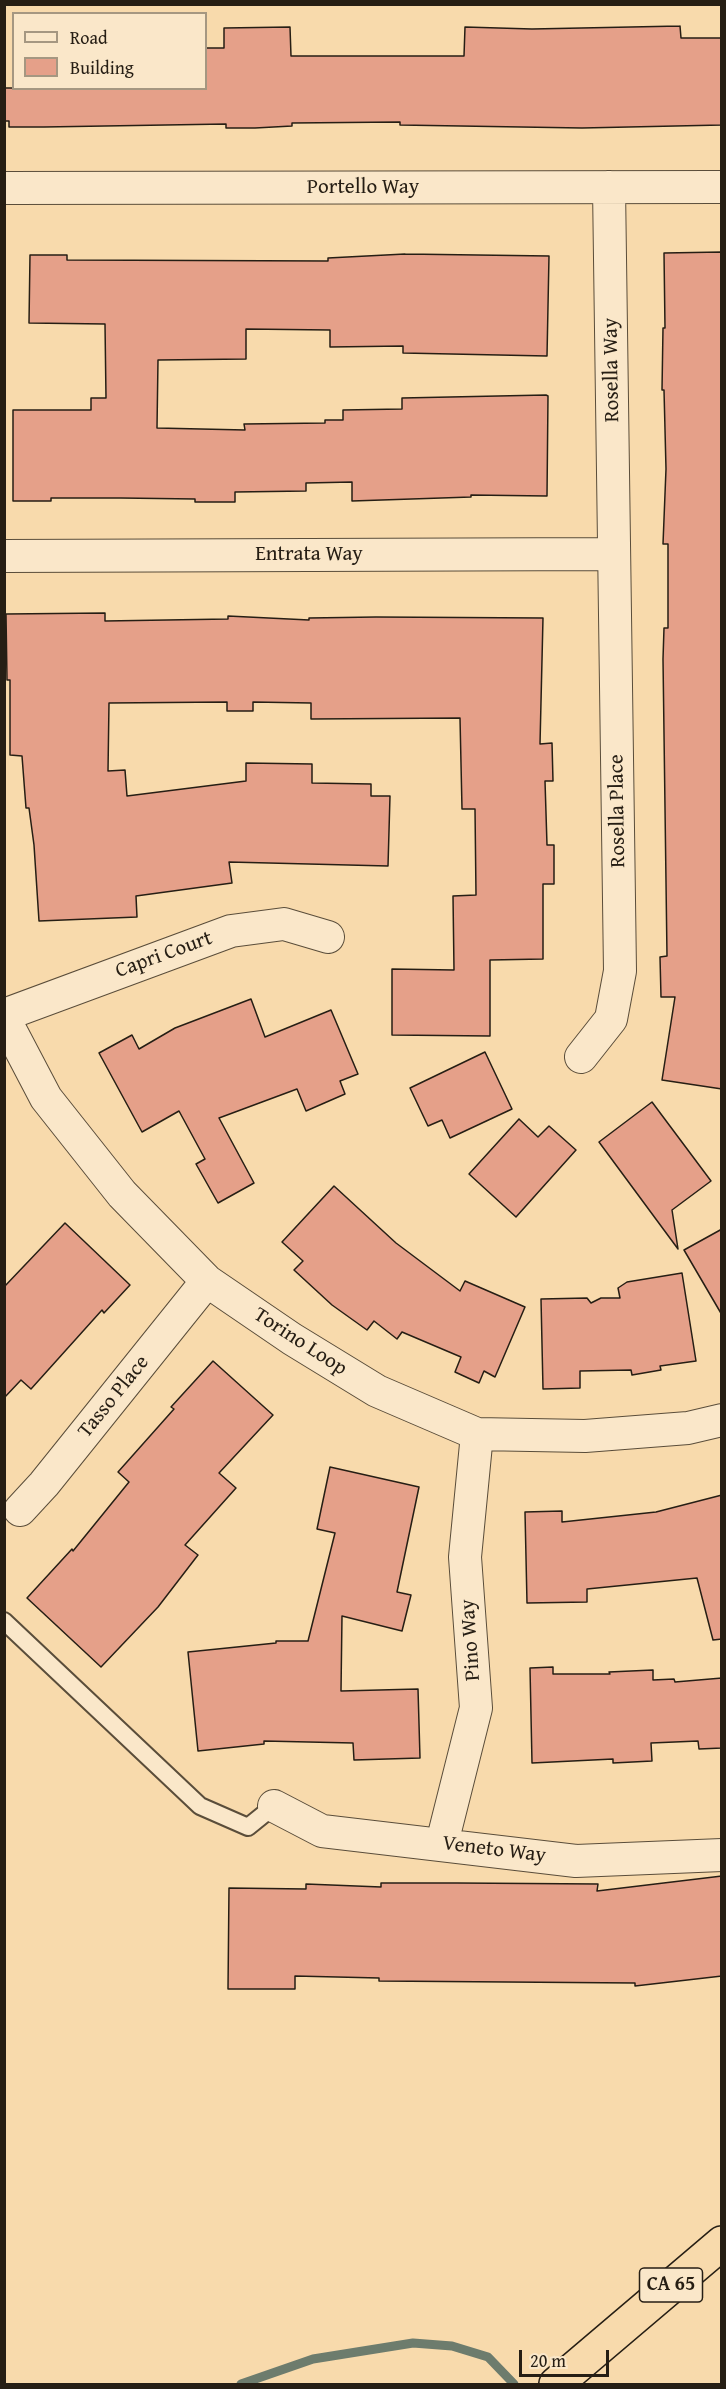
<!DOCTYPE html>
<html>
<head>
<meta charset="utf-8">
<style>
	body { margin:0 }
	#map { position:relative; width:726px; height:2389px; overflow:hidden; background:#f8daac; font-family:"Gentium Book Plus",serif }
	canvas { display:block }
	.frame { position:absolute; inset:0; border:6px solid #261e14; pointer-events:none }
	.legend { position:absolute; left:12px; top:12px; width:195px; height:78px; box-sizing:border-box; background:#fae7c9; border:2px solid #a59781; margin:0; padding:8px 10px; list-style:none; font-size:18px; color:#261e14 }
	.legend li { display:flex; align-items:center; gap:12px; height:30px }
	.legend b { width:30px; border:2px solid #a59781 }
	.scale { position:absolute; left:519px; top:2350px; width:90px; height:27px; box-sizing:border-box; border:3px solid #261e14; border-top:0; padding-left:8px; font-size:18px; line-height:21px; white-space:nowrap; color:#261e14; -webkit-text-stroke:4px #fae7c9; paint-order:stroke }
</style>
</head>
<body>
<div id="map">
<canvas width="726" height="2389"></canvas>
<div class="frame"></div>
<ul class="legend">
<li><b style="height:8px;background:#fae7c9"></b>Road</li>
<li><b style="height:16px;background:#e5a089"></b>Building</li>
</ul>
<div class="scale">20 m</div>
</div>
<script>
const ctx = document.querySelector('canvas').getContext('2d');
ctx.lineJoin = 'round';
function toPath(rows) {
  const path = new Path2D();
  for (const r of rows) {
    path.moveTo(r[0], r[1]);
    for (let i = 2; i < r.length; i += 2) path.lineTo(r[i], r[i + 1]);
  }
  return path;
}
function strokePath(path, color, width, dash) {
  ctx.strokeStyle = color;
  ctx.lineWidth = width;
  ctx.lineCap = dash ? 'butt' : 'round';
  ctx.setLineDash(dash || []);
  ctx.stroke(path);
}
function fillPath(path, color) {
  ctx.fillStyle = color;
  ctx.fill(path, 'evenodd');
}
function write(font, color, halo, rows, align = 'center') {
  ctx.font = font + ' "Gentium Book Plus",serif';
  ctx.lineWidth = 5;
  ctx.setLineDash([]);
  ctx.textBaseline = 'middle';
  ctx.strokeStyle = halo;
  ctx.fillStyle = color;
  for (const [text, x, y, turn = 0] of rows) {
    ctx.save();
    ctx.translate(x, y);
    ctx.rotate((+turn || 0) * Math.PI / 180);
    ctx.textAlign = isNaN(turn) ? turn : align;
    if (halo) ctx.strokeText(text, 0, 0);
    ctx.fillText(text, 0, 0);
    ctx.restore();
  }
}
strokePath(toPath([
	[241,2384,313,2359,413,2343,452,2346,488,2357,514,2384]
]), '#6d7c6d', 9);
const building = toPath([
	[680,26,681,38,722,38,722,125,582,128,400,125,400,122,292,123,292,126,255,128,226,128,226,124,44,127,9,127,9,121,4,121,4,88,206,88,206,48,224,48,224,28,290,27,291,56,464,56,465,27,532,29,680,26],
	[722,252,722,1089,662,1080,675,997,661,997,660,957,667,956,663,659,664,628,668,628,668,544,663,544,666,469,664,390,662,390,663,328,665,328,664,253,722,252],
	[405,254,549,256,547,356,403,353,403,346,330,347,330,330,246,329,246,359,158,360,157,428,245,430,244,424,325,423,325,420,343,420,343,410,402,409,402,398,546,395,548,396,547,496,471,495,471,497,352,501,352,482,306,483,306,491,235,492,235,502,195,502,195,499,121,498,51,498,51,501,13,501,13,410,91,410,91,398,106,398,105,324,29,323,30,255,67,255,67,260,328,261,328,258,405,254],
	[105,613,105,621,228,619,228,616,309,620,309,618,376,617,543,618,540,744,552,743,553,781,545,781,547,845,554,845,554,884,543,884,543,959,490,960,490,1036,392,1035,392,969,454,970,453,896,476,895,475,809,462,809,460,718,311,719,311,703,253,702,253,711,227,711,227,702,109,703,108,771,125,770,127,796,246,781,246,763,312,764,312,783,371,784,371,796,390,796,388,866,229,862,232,883,136,896,137,917,39,921,34,845,29,808,26,808,22,756,10,755,10,680,7,680,6,614,105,613],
	[251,999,265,1037,331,1010,358,1074,340,1081,345,1094,306,1111,297,1089,219,1118,254,1183,218,1203,196,1164,205,1159,179,1111,142,1132,99,1053,132,1035,139,1049,175,1028,251,999],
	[485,1052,512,1109,450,1138,442,1120,428,1126,410,1088,485,1052],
	[652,1102,711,1181,672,1210,678,1249,599,1142,652,1102],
	[519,1119,538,1137,549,1126,576,1150,516,1217,469,1174,519,1119],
	[334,1186,396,1243,460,1291,465,1281,525,1307,495,1377,484,1371,479,1383,455,1372,461,1357,402,1332,397,1339,374,1321,367,1330,332,1305,294,1270,303,1261,282,1242,334,1186],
	[65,1223,130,1285,104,1313,102,1310,31,1389,21,1380,4,1398,4,1287,65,1223],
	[722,1229,722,1315,684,1250,722,1229],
	[682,1273,696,1361,660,1366,661,1370,632,1375,631,1370,580,1371,580,1388,543,1389,541,1299,587,1298,591,1303,601,1298,620,1298,618,1288,627,1282,682,1273],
	[213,1361,273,1415,219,1473,236,1488,185,1545,198,1555,158,1607,101,1667,27,1598,72,1549,73,1551,129,1482,118,1472,174,1409,171,1407,213,1361],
	[330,1467,419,1487,397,1592,411,1595,402,1631,342,1616,341,1691,418,1689,420,1758,354,1760,353,1743,264,1741,264,1744,198,1751,188,1652,276,1643,276,1641,308,1641,335,1533,317,1529,330,1467],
	[722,1495,722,1639,713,1640,697,1578,587,1589,587,1602,527,1603,525,1512,562,1511,562,1522,656,1512,722,1495],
	[553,1667,553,1674,610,1674,609,1672,653,1670,653,1680,674,1679,675,1682,722,1678,722,1748,699,1749,698,1741,651,1743,652,1761,613,1763,613,1759,532,1763,530,1668,553,1667],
	[722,1876,722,1976,635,1986,635,1983,379,1981,379,1978,295,1976,295,1989,228,1989,229,1888,306,1889,306,1884,381,1887,381,1883,457,1883,598,1884,597,1891,722,1876]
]);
fillPath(building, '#e5a089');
strokePath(building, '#261e14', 1.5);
const lane = toPath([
	[4,1621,200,1806,248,1827,274,1806]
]);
const street = toPath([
	[4,188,722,187],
	[4,556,614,554],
	[4,1015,231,931,284,924,328,937],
	[4,1018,46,1098,122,1194,207,1281,292,1339,377,1391,477,1434,585,1436,688,1428,722,1420],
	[581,1057,611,1019,620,971,609,187],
	[20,1510,44,1484,207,1281],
	[274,1806,322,1831,576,1861,722,1855],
	[442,1843,476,1708,465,1557,477,1434]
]);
const highway = toPath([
	[556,2384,722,2243]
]);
strokePath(lane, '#5a4d3a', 20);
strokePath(street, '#5a4d3a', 34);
strokePath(highway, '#261e14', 36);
strokePath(lane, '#fae7c9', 16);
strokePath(street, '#fae7c9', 32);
strokePath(highway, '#f8daac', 33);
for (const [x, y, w] of [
	[671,2285,63]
]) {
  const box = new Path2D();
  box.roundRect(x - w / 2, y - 17, w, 34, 4.5);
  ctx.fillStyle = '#fae7c9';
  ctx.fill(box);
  strokePath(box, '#261e14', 1.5);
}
write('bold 20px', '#261e14', null, [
	["CA 65",671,2285]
]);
write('21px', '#261e14', '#fae7c9', [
	["Portello Way",363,188],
	["Rosella Way",612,370,-91],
	["Entrata Way",309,555],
	["Rosella Place",618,811,-91],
	["Capri Court",164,955,-20],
	["Torino Loop",300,1342,33],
	["Tasso Place",114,1397,-51],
	["Pino Way",471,1640,-94],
	["Veneto Way",494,1850,7]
]);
</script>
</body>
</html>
